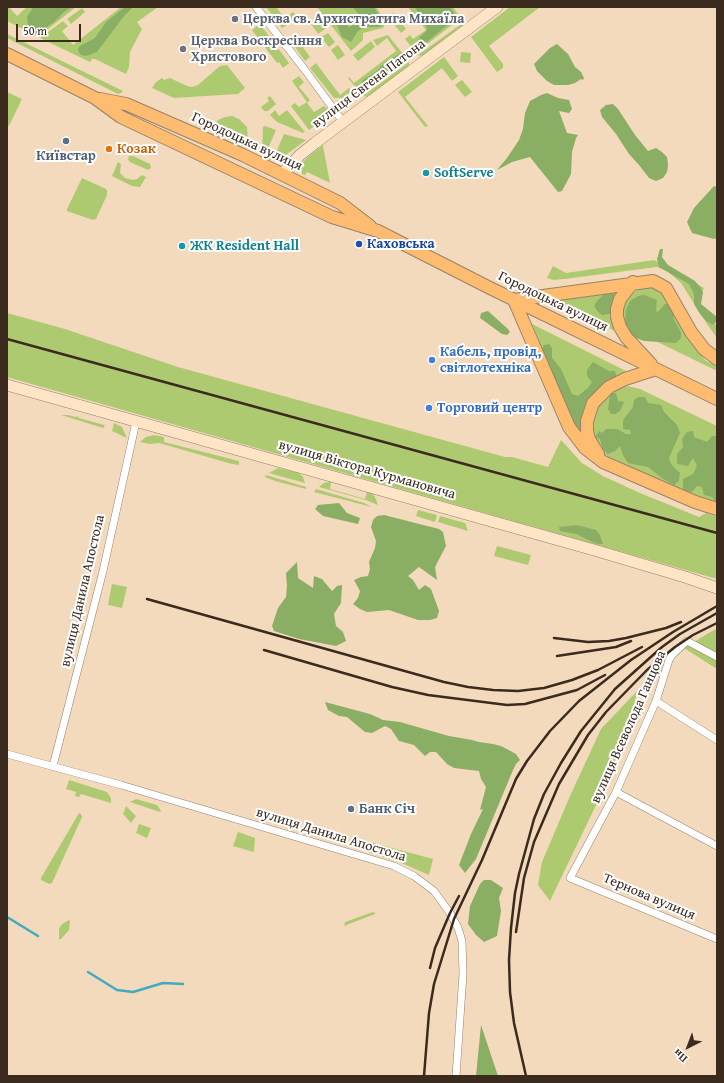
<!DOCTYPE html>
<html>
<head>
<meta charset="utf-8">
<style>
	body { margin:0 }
	#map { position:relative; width:724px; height:1083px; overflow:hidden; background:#f3dabc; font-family:"Gentium Book Plus",serif }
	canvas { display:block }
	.frame { position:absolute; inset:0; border:8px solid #3b2a1e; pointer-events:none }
	.north { position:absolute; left:668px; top:1027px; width:40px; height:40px; -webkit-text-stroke:3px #fff; paint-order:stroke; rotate:222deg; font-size:11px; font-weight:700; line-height:16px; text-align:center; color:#3b2a1e }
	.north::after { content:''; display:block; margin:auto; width:14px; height:18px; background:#3b2a1e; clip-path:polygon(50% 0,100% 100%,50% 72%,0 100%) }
	.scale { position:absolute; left:16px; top:24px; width:65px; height:18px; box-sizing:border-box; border:2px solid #3b2a1e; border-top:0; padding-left:5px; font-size:12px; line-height:14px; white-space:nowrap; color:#3b2a1e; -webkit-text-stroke:3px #fff; paint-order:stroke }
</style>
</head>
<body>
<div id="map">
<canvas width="724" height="1083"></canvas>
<div class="frame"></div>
<div class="north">Пн</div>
<div class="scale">50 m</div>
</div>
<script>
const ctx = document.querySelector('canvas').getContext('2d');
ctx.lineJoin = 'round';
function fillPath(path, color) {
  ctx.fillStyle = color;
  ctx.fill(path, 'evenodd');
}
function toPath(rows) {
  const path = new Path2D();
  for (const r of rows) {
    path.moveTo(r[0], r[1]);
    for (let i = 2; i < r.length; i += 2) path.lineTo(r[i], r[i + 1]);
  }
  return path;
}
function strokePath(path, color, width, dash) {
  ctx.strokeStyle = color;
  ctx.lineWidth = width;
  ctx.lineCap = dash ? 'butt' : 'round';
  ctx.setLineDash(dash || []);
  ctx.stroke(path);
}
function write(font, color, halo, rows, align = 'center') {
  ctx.font = font + ' "Gentium Book Plus",serif';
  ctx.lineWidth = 4;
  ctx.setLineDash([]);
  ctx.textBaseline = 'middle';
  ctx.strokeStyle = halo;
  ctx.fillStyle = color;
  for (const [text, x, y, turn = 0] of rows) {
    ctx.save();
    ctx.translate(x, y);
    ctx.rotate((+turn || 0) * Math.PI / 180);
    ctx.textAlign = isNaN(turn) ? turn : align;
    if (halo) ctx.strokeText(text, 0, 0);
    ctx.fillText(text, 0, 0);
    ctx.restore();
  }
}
fillPath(toPath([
	[7,7,9,7,17,16,27,7,76,7,39,36,37,36,7,21],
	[121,7,158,7,137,22,142,29,130,52,129,67,126,74,95,59,92,59,90,62,40,38,63,21,68,26,62,31,73,45],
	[266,7,276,7,285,18,293,12,297,16,290,23,282,28],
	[317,7,376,7,386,22,383,28,363,33,363,40,351,51],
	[408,7,453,7,461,18,426,45,420,44,413,49,405,39,410,35,413,39,426,30],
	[510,7,540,7,489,46,503,64,503,68,497,72,471,37],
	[82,8,85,12,71,24,67,19],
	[393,13,406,29,401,33,388,17],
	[318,19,325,29,318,34,311,24],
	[464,22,464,26,425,55,421,56,418,55],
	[260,24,289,63,283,68,279,62,277,63,252,30],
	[328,33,335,42,329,47,321,37],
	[7,34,123,91,121,93,118,94,7,38],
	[388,35,407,59,361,94,348,78,349,77,354,83,396,51,387,38,377,46,373,40],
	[371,41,375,47,358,61,353,55],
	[300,43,310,57,305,61,295,47],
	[338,45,345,55,338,60,331,50],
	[461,52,471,53,470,63,460,62],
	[444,57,458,76,452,81,442,68,405,97,428,126,425,127,398,92],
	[409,62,409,66,368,97,363,96],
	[316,63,340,95,349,88,351,92,342,98,334,98,310,68],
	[227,65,245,88,238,94,174,98,152,88,156,82,162,78,164,80,170,78,187,86,192,87,198,85,220,66],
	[299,76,304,82,299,87,310,100,307,103,314,112,324,106,329,110,330,115,309,130,291,106,295,103,299,107,307,102,292,81],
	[462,80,472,92,465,97,455,85],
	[7,92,22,99,9,126,7,125],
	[270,96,276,104,268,111,264,111,261,107,269,101,267,98],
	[275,110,279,116,287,110,305,132,303,133,277,122,270,115],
	[232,116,239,119,247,127,248,139,243,146,212,132,213,126,218,120,225,117],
	[265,126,276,130,266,153,274,157,284,134,306,140,279,160,270,160,265,157,262,152,263,127],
	[323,145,323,146,330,183,307,172,305,175,302,174,301,168,301,164,308,157],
	[129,156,133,156,150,164,151,168,148,170,130,162,128,159],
	[118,162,121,164,120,173,125,178,133,180,137,179,142,175,146,177,140,187,132,186,112,176],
	[82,178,106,189,107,191,107,195,96,219,93,220,67,211,67,209],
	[654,260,704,288,697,302,711,322,717,325,717,338,707,324,681,283,667,271,657,267,564,279,554,280,547,278,553,266,566,273],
	[648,287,656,288,663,293,696,349,706,361,717,366,717,371,627,327,621,319,624,301,632,293,640,288],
	[619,291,610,312,615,331,551,299],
	[7,313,65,329,178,367,505,457,512,457,548,467,561,440,582,463,603,476,640,493,699,517,706,513,717,517,717,579,7,377],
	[532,324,626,371,598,390,590,399,584,410,586,444,575,427],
	[628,386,640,389,717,426,717,504,608,458,602,452,596,443,591,424,593,415,602,398,616,389],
	[61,415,68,415,76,417,77,416,79,418,104,425,105,426,103,428],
	[114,423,122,427,127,438,112,431],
	[154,435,164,437,164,442,239,461,239,465,232,464,159,443,150,444,140,442,146,437],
	[278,468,299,473,303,477,305,483,269,473],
	[266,475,306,487,306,489,275,481,265,477],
	[329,482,331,482,330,489,365,499,367,492,372,493,375,497,378,505,366,500,319,487,324,483],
	[316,489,364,503,372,507,314,492],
	[418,510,437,515,435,522,416,516],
	[440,516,465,523,468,531,438,522],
	[497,546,531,555,528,565,494,556],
	[112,584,127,587,122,608,108,605],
	[717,629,717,669,684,648,712,631],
	[637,691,631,724,598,801,550,901,538,885,542,862,570,796,601,729],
	[69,780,107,792,111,798,111,803,81,794,79,797,75,796,76,792,66,789],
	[136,799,157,805,161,811,160,812,130,802],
	[126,806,136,816,131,823,123,814],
	[79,813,81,814,82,817,52,883,49,884,41,880,41,878],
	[139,824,151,828,147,838,136,833],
	[238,832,255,838,254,852,233,846],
	[366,841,433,859,429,875,397,861,368,852,366,850],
	[373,912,375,913,375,914,344,926,345,922],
	[69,920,70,921,69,930,61,939,59,939,59,929,62,924]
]), '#aeca71');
fillPath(toPath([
	[33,7,72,7,64,12,53,23,49,25,43,31,37,34,33,32,28,27,27,17],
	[125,7,133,7,124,16,97,52,86,56,81,55,79,52,78,49,80,46,95,38,106,22],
	[353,7,374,7,383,22,381,26,378,27,365,27,358,31,351,42,342,37,335,20,337,18,341,19,349,27,355,24,359,15],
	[415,7,450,7,457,17,455,20,445,27,427,42,421,42,419,40,420,37,427,30,427,28],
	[557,44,568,54,575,67,581,72,584,78,583,80,581,79,575,83,568,85,554,85,547,81,537,71,534,64,550,48],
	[403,52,404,56,395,67,382,76,369,87,362,87,361,85,363,80,377,71,384,63],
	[547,93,558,98,569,100,572,109,569,113,559,111,567,133,578,135,576,138,572,152,571,174,562,191,558,192,530,157,512,162,497,170,507,158,519,140,523,129,525,113,530,101,541,95],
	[613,104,618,109,635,135,648,151,656,148,662,152,667,157,668,165,667,172,663,178,656,181,649,178,639,165,629,154,616,134,602,117,600,110,606,105],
	[714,186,717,187,717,238,714,239,692,233,687,222,694,208],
	[660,249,663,249,662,257,668,265,695,281,700,287,703,292,701,304,717,317,717,321,713,325,706,321,700,314,694,304,694,294,689,284,659,267,657,259],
	[609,292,615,294,613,310,609,314,602,315,598,312,594,306,597,301,605,293],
	[644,295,657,300,656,311,658,312,665,304,670,303,672,307,674,320,681,332,681,338,676,343,644,341,636,338,630,333,625,324,626,310,630,301,638,296],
	[488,311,508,329,510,332,507,335,502,334,480,318,481,313],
	[549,344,552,348,552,358,561,369,572,394,578,396,588,388,592,382,587,376,587,370,593,362,609,371,615,371,616,375,616,381,598,391,585,403,584,427,580,431,575,430,541,351,544,345],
	[613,393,616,393,618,401,624,402,620,411,615,414,611,414,608,409,610,395],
	[638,397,645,397,648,403,661,405,664,412,677,425,680,433,669,458,671,464,680,473,679,481,674,485,662,478,648,467,628,463,623,455,620,446,615,451,608,454,603,449,600,439,595,437,599,431,602,433,606,429,617,429,626,434,631,434,630,430,623,429,623,420,633,407,634,400],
	[693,431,694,437,707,442,712,436,717,436,717,504,712,497,704,495,702,487,697,486,692,492,683,490,683,479,693,474,697,466,693,458,688,466,677,464,677,454,683,447,682,439,687,432],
	[339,503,347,513,360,518,358,524,323,516,315,509,318,505],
	[384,515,439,529,443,532,446,546,435,567,437,580,419,567,408,576,413,580,419,590,425,585,431,589,439,611,437,618,430,620,418,620,389,610,367,612,360,609,353,604,358,598,360,591,354,580,361,577,368,576,370,569,369,562,375,548,376,541,371,527,373,520,377,516],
	[577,525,596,530,600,535,603,544,597,544,576,534,560,531,559,527],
	[297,562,298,578,313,588,314,576,322,579,332,591,337,586,342,585,341,603,334,614,336,626,343,632,346,641,336,646,299,639,274,631,272,626,278,608,286,597,287,586,286,573],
	[325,702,370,714,383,720,400,722,449,736,472,740,479,742,493,744,501,746,516,754,520,760,516,764,513,770,476,859,465,873,459,865,471,834,483,809,480,810,486,787,481,779,479,771,454,768,447,764,436,752,430,752,425,756,414,745,399,741,391,729,385,726,372,733,365,732,347,717,339,716,328,710],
	[484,880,491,880,503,888,499,898,501,911,497,936,484,942,476,935,468,924,470,906,480,884],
	[481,1025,498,1076,476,1076]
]), '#8aae63');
strokePath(toPath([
	[7,917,38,936],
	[88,972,117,990,133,992,163,983,183,984]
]), '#41abc0', 2.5);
const street = toPath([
	[256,7,305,70,343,122],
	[717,657,687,641,672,655,669,660,656,701,616,792,570,878,717,939],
	[656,701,717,740],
	[7,754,121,785,394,866,414,876,434,891,450,913,458,928,462,941,463,974,456,1076],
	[53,766,103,571,136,422],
	[616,792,717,846]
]);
const secondary = toPath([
	[282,174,300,155,315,143,497,7],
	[7,385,594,550,685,577,717,588]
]);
const primary = toPath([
	[7,54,95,98,121,117,332,217,378,231,488,287,717,399],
	[100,99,126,104,243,155,340,203,370,226],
	[633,282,620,299,617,309,617,317,620,327,626,337,651,364],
	[514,300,569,427,585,448,603,462,695,502,717,509],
	[514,300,653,281,666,288,691,332,704,349,717,359],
	[598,454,589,439,587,431,587,421,593,403,609,387,625,379,656,369]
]);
strokePath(street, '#97826d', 8);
strokePath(secondary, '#97826d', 12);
strokePath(primary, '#97826d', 14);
strokePath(street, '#fff', 7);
strokePath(secondary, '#ffe4c6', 11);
strokePath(primary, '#febc70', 12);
strokePath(toPath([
	[7,339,717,533],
	[147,599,444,682,468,687,493,690,518,691,544,688,572,680,598,670,642,647],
	[554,638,588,642,609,641,626,638,666,628,681,622],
	[264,650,392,687,428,695,507,705,525,704,577,690,605,675],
	[557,656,616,647,631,641],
	[516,932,524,878,534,842,559,784,588,735,606,712,647,670,675,647,693,635,717,623],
	[430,968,435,948,450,913,459,896],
	[424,1076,429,1013,434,984,454,919,482,860,516,779,527,761,550,731,579,701,631,660,673,632,717,606],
	[526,1076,514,1023,510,992,509,960,511,928,515,893,519,874,534,819,544,794,561,763,581,731,615,689,662,647,680,634,717,613]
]), '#3b2a1e', 2.5);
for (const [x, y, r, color] of [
	[235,19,4,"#6b7280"],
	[183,49,4,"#6b7280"],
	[66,141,4,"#5c6f8a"],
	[109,149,4,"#e8710a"],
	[426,173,4,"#0f9aa8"],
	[359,244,4,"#1a4fb4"],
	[182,246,4,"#0f9aa8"],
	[432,360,4,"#3f7fe0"],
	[429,408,4,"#3f7fe0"],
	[351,809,4,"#5c6f8a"]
]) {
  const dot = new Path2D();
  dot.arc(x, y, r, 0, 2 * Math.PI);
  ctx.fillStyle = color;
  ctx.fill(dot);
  strokePath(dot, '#fff', 1.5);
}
write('bold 14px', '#5b616d', '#fff', [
	["Церква св. Архистратига Михаїла",243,19],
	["Церква Воскресіння",191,41],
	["Христового",191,57]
], 'left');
write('14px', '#3b2a1e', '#fff', [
	["вулиця Євгена Патона",369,84,-37],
	["Городоцька вулиця",247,142,25],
	["Городоцька вулиця",553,302,26],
	["вулиця Віктора Курмановича",367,470,16],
	["вулиця Данила Апостола",83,591,-77],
	["вулиця Всеволода Ганцова",629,727,-66],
	["вулиця Данила Апостола",331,835,17],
	["Тернова вулиця",649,897,23]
]);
write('bold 14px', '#c56008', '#fff', [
	["Козак",117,149]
], 'left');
write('bold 14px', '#4e5e75', '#fff', [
	["Київстар",66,156],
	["Банк Січ",359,809,"left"]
]);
write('bold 14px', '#0d838f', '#fff', [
	["SoftServe",434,173],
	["ЖК Resident Hall",190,246]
], 'left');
write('bold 14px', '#164399', '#fff', [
	["Каховська",367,244]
], 'left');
write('bold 14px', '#366cbe', '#fff', [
	["Кабель, провід,",440,352],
	["світлотехніка",440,368],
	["Торговий центр",437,408]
], 'left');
</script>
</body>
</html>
